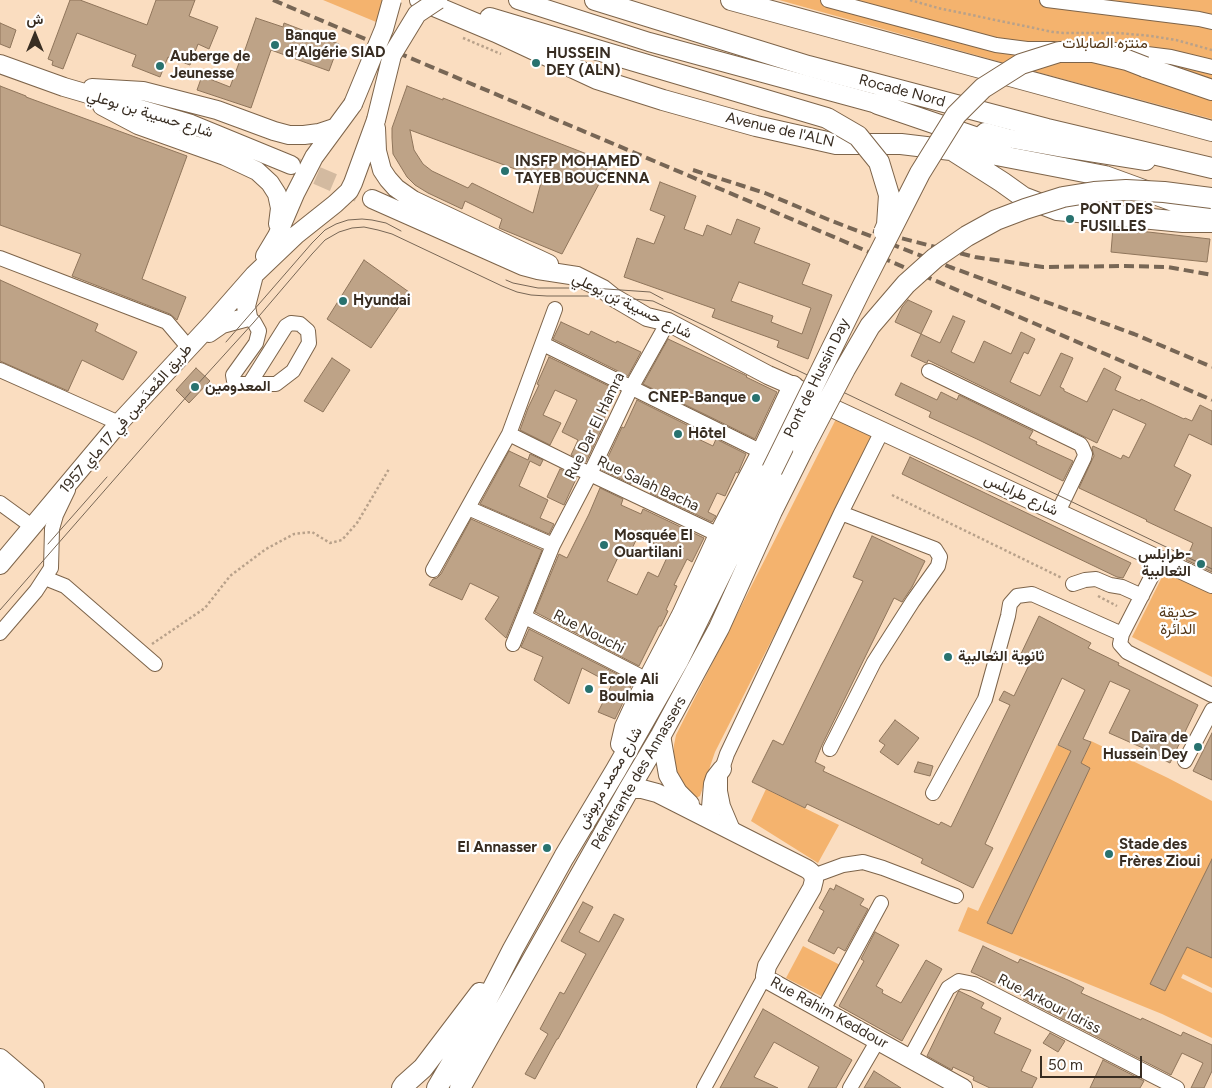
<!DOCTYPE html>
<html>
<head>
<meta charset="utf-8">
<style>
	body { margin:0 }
	#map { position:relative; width:1212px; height:1088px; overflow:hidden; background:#faddc0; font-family:Figtree,Vazirmatn,sans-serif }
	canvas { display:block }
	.north { position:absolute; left:10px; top:10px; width:50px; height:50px; -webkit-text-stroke:4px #fff; paint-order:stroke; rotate:0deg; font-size:14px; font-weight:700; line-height:20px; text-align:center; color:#382d22 }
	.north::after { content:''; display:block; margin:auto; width:18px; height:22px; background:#382d22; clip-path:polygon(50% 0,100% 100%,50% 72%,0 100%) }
	.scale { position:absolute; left:1040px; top:1056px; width:102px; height:22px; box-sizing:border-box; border:2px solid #382d22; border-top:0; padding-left:6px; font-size:15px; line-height:18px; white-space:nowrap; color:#382d22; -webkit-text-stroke:4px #fff; paint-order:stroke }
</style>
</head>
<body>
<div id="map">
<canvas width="1212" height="1088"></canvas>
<div class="north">ش</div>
<div class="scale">50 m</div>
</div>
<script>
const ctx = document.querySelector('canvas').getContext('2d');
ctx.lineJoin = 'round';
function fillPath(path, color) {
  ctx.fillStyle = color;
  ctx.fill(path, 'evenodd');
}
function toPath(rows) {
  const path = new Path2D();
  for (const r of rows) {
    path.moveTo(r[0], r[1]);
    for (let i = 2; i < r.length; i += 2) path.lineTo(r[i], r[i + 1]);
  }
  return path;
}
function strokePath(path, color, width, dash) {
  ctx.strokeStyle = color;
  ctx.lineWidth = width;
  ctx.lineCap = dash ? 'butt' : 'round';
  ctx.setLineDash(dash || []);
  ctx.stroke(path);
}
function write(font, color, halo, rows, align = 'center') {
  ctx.font = font + ' Figtree,Vazirmatn,sans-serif';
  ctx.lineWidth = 4.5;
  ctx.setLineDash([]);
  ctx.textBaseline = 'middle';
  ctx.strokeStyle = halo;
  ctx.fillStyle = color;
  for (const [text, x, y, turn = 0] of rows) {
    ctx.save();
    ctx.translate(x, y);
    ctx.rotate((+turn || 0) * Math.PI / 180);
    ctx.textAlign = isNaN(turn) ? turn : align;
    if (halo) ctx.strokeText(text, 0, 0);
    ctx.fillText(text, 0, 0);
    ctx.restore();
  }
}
fillPath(toPath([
	[323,0,383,0,381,24],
	[779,0,1212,0,1212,119,1022,68],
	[838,415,872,434,871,440,840,505,715,752,700,796,696,798,682,784,677,772,674,757,674,745,676,735],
	[1166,569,1212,591,1212,677,1132,637],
	[1091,741,1168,778,1212,801,1212,913,1194,950,1212,958,1212,988,1183,974,1181,978,1212,993,1212,1038,1162,1014,958,931,968,907,978,911,1057,745,1084,757],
	[766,789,839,825,818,863,751,821],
	[803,946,844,967,827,999,786,978]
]), '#f4b36e');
const building = toPath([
	[70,0,80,0,147,25,156,0,195,0,189,16,218,27,209,49,198,44,190,65,168,57,160,77,132,66,136,55,77,33,63,69,52,65,53,61,48,59,70,0],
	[256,18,283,27,284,23,339,44,329,71,271,50,251,108,197,90,202,76,230,87,239,63,240,64,256,18],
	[0,23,16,30,10,48,0,44,0,23],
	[0,86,26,96,26,97,187,156,142,279,186,297,177,320,170,314,72,276,81,254,0,225,0,86],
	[407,86,443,100,443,98,610,163,562,254,499,228,502,219,465,201,462,209,428,193,415,185,407,177,393,154,392,138,392,128,407,86],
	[410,130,542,179,533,213,472,183,468,188,432,171,423,164,414,150,410,130],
	[660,182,696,196,684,229,703,236,707,225,731,235,737,219,760,228,754,243,810,264,802,284,832,295,808,359,777,347,779,341,712,317,715,309,624,277,637,238,654,244,665,216,650,210,660,182],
	[739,282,811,308,802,334,771,322,773,316,731,301,739,282],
	[1113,228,1210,239,1207,262,1111,252,1113,228],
	[364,260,409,292,371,348,327,319,364,260],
	[0,280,98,324,95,331,137,352,123,380,82,360,68,391,0,361,0,280],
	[908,300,932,311,921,334,895,322,902,307,908,300],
	[953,316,965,321,951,352,974,363,984,341,1011,354,1021,332,1035,339,1028,354,1024,352,1010,382,1040,396,1061,353,1073,358,1060,387,1064,389,1064,391,1087,402,1104,368,1121,377,1115,390,1140,401,1141,399,1184,419,1185,418,1192,421,1200,405,1212,411,1212,445,1189,434,1174,466,1191,475,1174,510,1212,528,1212,572,1186,560,1193,543,1146,521,1147,520,1079,488,1092,460,1094,456,1092,448,1093,446,1121,459,1123,455,1129,458,1146,424,1113,409,1097,443,940,366,928,360,927,363,926,363,911,356,921,334,940,343,953,316],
	[561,322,589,335,591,331,616,343,617,341,641,352,628,376,553,339,561,322],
	[668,339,743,374,747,376,746,377,777,392,755,439,643,384,668,339],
	[549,357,617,390,604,419,606,420,586,462,571,455,578,440,562,432,577,400,555,390,543,415,561,423,550,445,520,430,528,408,539,385,537,384,549,357],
	[332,358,350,370,323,412,304,401,332,358],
	[196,368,210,381,189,403,176,390,196,368],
	[901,383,937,400,941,392,957,400,959,395,1033,431,1029,438,1037,442,1036,444,1073,461,1063,481,979,440,929,417,931,412,895,395,901,383],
	[637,400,697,430,694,437,713,446,716,439,746,454,738,473,736,472,725,496,717,493,708,512,716,516,712,522,650,493,652,491,632,481,631,484,602,470,622,427,624,428,637,400],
	[509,451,528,460,530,454,543,460,540,466,530,461,519,486,548,500,540,518,554,524,549,534,480,504,509,451],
	[910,457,1131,563,1123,578,1117,577,902,474,910,457],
	[560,469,577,477,564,505,547,497,560,469],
	[600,488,623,499,621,505,641,514,643,509,704,538,692,562,687,559,674,585,677,586,666,610,668,611,661,626,659,626,639,666,535,612,559,554,567,558,589,514,600,488],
	[638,536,670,551,658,577,648,572,637,595,607,581,620,553,628,557,638,536],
	[471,519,542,550,506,638,485,619,499,597,470,583,462,600,429,585,433,579,437,578,441,574,471,519],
	[872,536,925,561,912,587,902,602,894,598,822,745,815,762,825,767,823,771,939,825,941,822,951,827,1010,705,999,700,1004,691,1014,696,1030,663,1019,658,1039,616,1091,643,1088,648,1119,663,1118,665,1198,705,1170,763,1160,758,1161,756,1109,733,1130,690,1110,681,1083,739,1091,742,1081,763,1090,768,1012,934,987,923,1071,751,1058,745,1085,690,1062,678,985,844,993,848,973,888,921,863,923,859,807,804,805,808,752,782,773,740,783,745,863,581,853,577,872,536],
	[529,629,633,682,615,719,598,712,612,684,582,668,569,704,534,680,543,657,521,647,529,629],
	[895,720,919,738,898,765,880,752,885,745,879,741,895,720],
	[1212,733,1212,780,1193,771,1212,733],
	[918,762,933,766,930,776,914,772,918,762],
	[1212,859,1212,958,1187,947,1165,991,1150,984,1212,859],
	[836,885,864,899,860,905,868,909,845,951,838,947,834,954,808,941,824,911,819,908,830,888,834,890,836,885],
	[583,902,593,907,579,932,599,942,614,914,624,919,558,1039,557,1039,535,1079,525,1074,548,1034,540,1029,560,992,564,994,586,954,561,941,583,902],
	[875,932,899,945,876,986,883,990,882,993,901,1003,926,960,942,969,902,1041,839,1006,864,961,861,959,875,932],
	[983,946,1018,963,1020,959,1068,980,1084,988,1081,993,1141,1020,1142,1018,1181,1036,1183,1032,1212,1045,1212,1071,1204,1088,1191,1088,1203,1063,1182,1053,1171,1075,1023,999,1025,997,971,972,983,946],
	[959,991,984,1003,981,1008,1001,1018,994,1033,1031,1050,1021,1071,1037,1078,1032,1088,990,1088,973,1080,974,1077,953,1067,952,1070,927,1056,958,992,959,991],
	[763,1009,852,1060,836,1088,808,1088,819,1067,774,1042,754,1077,778,1088,720,1088,763,1009],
	[1050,1033,1065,1041,1058,1052,1043,1043,1050,1033],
	[1103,1060,1144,1081,1140,1088,1090,1088,1103,1060],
	[874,1071,901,1088,864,1088,874,1071]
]);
fillPath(building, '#bea387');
strokePath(building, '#8f755b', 1);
strokePath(toPath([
	[292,165,372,199]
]), '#d3baa0', 18, [18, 9]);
const minor = toPath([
	[828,0,996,45,1027,49,1054,49],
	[1047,0,1199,19,1212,22],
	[1115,50,1171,57,1212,67],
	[0,258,167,322,189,348],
	[248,317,254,322,259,331,256,343,233,375,234,381,238,384,276,384,293,371,309,343,308,331,300,324,291,323,286,326,250,383],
	[543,344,762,452],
	[0,370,119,423],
	[929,371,1080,444,1082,447,1085,454,1084,458,1058,512],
	[509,434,590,474,719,535],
	[0,503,33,527],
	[468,508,553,545],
	[1160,560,1122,634,1120,644,1127,652,1212,695],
	[433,570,509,434,555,309],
	[45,578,65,586,155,664],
	[1073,584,1085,580,1096,579,1110,585,1122,587,1142,596],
	[525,617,638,675],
	[0,633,36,591,51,568,52,529,56,515,68,490],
	[513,644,553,545,590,474,631,388,668,322],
	[830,749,874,662,913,601,938,566,940,557,935,549,841,513],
	[1185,761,1212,710],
	[933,793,985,699,1008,616,1010,604,1017,596,1032,594,1122,634],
	[734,832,723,806,720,791,720,775,727,754,841,513,882,431],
	[813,876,843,865,863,862,883,868,956,896],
	[823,1010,881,903],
	[910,1058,948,988,959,981,974,984,1177,1088],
	[704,1088,765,976],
	[850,1088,878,1040]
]);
const major = toPath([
	[518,0,649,42,892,108],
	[0,64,64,87,191,124,291,165],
	[92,88,143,91,217,110,274,131,289,135,304,135,319,133,334,128],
	[102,106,138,125,225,156,257,171,270,183,277,194,280,208,278,224],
	[376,128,377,151,382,170,388,179,396,188,413,200,549,264],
	[985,132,1007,138,1063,148,1146,161],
	[372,199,523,266,538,270,577,276,603,289,613,297,647,317,668,322,768,375,793,386,830,407,1212,584],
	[265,256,277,236,295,194,314,157,353,104],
	[209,333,222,324,248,317,246,306,253,279],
	[0,565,119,423,211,324,254,275,296,235,335,204,349,191,353,183,376,120],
	[661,735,668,775,678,792,690,804],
	[629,789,642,789,657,793,807,869,811,872,813,876,814,880,812,888,767,966,765,976,768,980,963,1088],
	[710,819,713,784,715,778,722,769]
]);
const highway = toPath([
	[420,0,496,32,597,79,663,100,756,126,836,144,901,144,951,150,986,153,1105,176,1212,215],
	[595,0,808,66,1047,129,1212,168],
	[731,0,1212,131],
	[490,18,624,58],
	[1145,67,1212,90],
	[878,104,1001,146],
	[955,152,1002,182,1023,197,1057,210,1183,222,1212,222],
	[621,744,625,727,637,701,682,615,719,535,762,452,793,386],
	[0,1059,34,1088],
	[0,1080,10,1088],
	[402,1088,404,1085,423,1068,480,993],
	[437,1088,474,1025,513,949,564,857,616,770,678,661,772,470],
	[460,1088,629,789,661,735,719,628,772,511,803,449]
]);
strokePath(minor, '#7d644a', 16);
strokePath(major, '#7d644a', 20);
strokePath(highway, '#7d644a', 22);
strokePath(toPath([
	[910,0,938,8,1053,32,1063,33,1119,33,1151,36,1176,40,1212,50],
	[463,38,501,54],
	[892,495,1062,578],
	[1098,596,1117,606],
	[152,644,205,608,230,576,266,549,294,534,312,532,330,543,342,540,357,523,389,469]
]), '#b8a18a', 2.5, [2.5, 2.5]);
strokePath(minor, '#fff', 14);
strokePath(major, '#fff', 18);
strokePath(highway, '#fff', 20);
strokePath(toPath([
	[506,280,513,283,538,288,592,288,650,292,663,299],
	[226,342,312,243,325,230,336,224,348,220,362,219,372,220,386,223,401,231],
	[48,544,107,477],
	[0,610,195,387,254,322,312,254,325,240,339,232,352,228,364,227,378,230,392,234,502,286,517,292,531,295,547,296,620,296,613,297,653,301,1212,569]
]), '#765', 1);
strokePath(toPath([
	[273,0,841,240,1212,400],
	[693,170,765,193,827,219,950,267,1134,334,1212,367],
	[873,231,975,257,1043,267,1125,266,1168,267,1212,275]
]), '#765', 4, [10, 5]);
const majorBridge = toPath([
	[353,104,384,29,392,0],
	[376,120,392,55,417,14,438,0]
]);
const highwayBridge = toPath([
	[624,58,827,118,858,136,879,162,889,195,887,225,884,232],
	[803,449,845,369,870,326,906,284,935,258,967,236,996,220,1025,209,1063,197,1094,192,1126,190,1164,192,1212,198],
	[772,470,862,287,920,173,956,115,983,88,1021,64,1059,52,1093,52,1127,60,1145,67]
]);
strokePath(majorBridge, '#7d644a', 20, []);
strokePath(highwayBridge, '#7d644a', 22, []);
strokePath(majorBridge, '#fff', 18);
strokePath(highwayBridge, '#fff', 20);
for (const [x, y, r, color] of [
	[275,45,5,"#28726f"],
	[536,63,5,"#28726f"],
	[160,66,5,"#28726f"],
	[505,171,5,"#28726f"],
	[1070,219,5,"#28726f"],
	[343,301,5,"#28726f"],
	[195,387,5,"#28726f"],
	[756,398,5,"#28726f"],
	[678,434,5,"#28726f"],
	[604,545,5,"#28726f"],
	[1201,564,5,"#28726f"],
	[948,657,5,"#28726f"],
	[589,689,5,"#28726f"],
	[1198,747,5,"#28726f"],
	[547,848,5,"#28726f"],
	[1109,854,5,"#28726f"]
]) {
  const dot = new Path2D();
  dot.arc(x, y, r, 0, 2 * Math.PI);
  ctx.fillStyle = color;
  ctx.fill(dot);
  strokePath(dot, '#fff', 2);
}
write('bold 15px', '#382d22', '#fff', [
	["Banque",285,36],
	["d'Algérie SIAD",285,53],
	["HUSSEIN",546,54],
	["DEY (ALN)",546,71],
	["Auberge de",170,57],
	["Jeunesse",170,74],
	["INSFP MOHAMED",515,162],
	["TAYEB BOUCENNA",515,179],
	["PONT DES",1080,210],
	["FUSILLES",1080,227],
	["Hyundai",353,301],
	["المعدومين",205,387],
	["CNEP-Banque",746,398,"right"],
	["Hôtel",688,434],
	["Mosquée El",614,536],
	["Ouartilani",614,553],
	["طرابلس-",1191,555,"right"],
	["الثعالبية",1191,572,"right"],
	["ثانوية الثعالبية",958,657],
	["Ecole Ali",599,680],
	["Boulmia",599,697],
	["Daïra de",1188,738,"right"],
	["Hussein Dey",1188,755,"right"],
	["Stade des",1119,845],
	["Frères Zioui",1119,862],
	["El Annasser",537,848,"right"]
], 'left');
write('15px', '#533718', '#fff', [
	["منتزه الصابلات",1105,44],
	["حديقة",1178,613],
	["الدائرة",1178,630]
]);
write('15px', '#382d22', '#fff', [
	["Rocade Nord",902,91,15],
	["شارع حسيبة بن بوعلي",150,114,17],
	["Avenue de l'ALN",780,130,13],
	["شارع حسيبة بن بوعلي",632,306,26],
	["Pont de Hussin Day",817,378,-64],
	["طريق المُعدَمين في 17 ماي 1957",126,419,-49],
	["Rue Dar El Hamra",595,426,-64],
	["Rue Salah Bacha",648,484,25],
	["شارع طرابلس",1021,495,25],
	["Rue Nouchi",589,632,27],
	["Pénétrante des Annassers",639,773,-60],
	["شارع محمد مربوش",610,778,-60],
	["Rue Arkour Idriss",1049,1004,27],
	["Rue Rahim Keddour",829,1013,29]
]);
</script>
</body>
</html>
